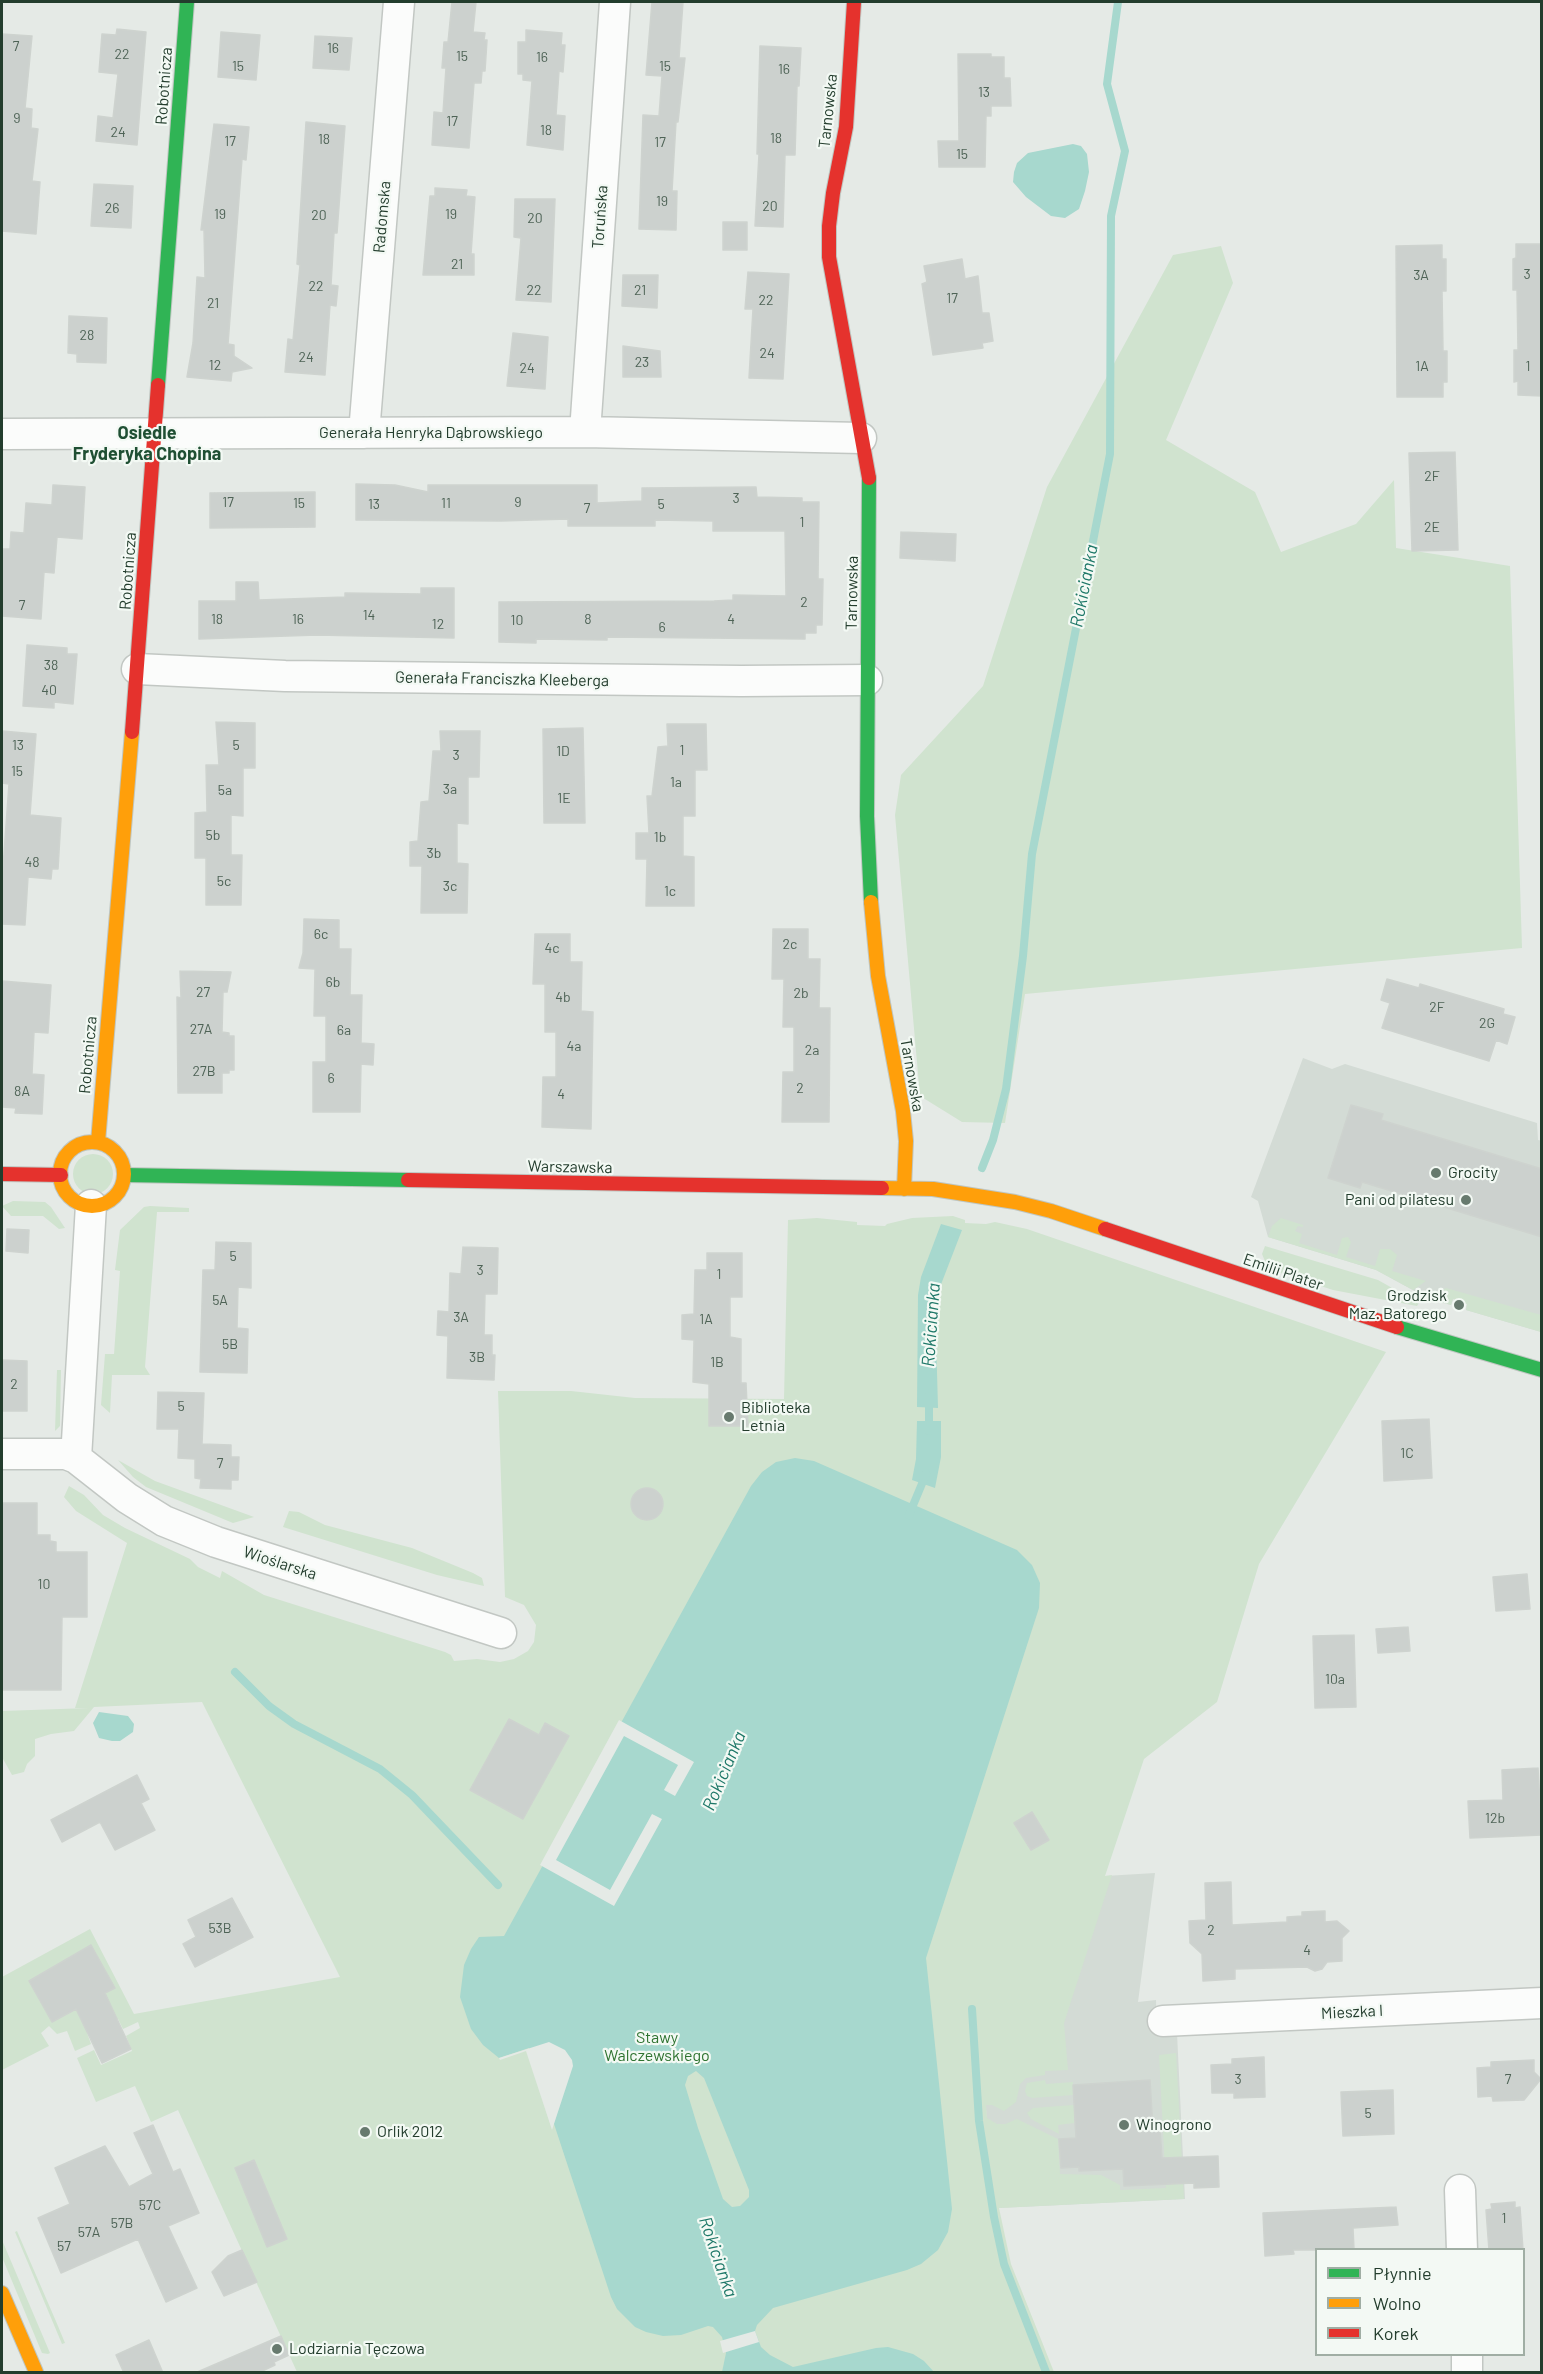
<!DOCTYPE html>
<html>
<head>
<meta charset="utf-8">
<style>
	body { margin:0 }
	#map { position:relative; width:1543px; height:2374px; overflow:hidden; background:#e5eae6; font-family:Barlow,sans-serif }
	canvas { display:block }
	.frame { position:absolute; inset:0; border:3px solid #233d2d; pointer-events:none }
	.legend { position:absolute; left:1315px; top:2248px; width:210px; height:108px; box-sizing:border-box; background:#f3f9f4; border:2px solid #a0aea4; margin:0; padding:8px 10px; list-style:none; font-size:18px; color:#233d2d }
	.legend li { display:flex; align-items:center; gap:12px; height:30px }
	.legend b { width:30px; border:2px solid #a0aea4 }
</style>
</head>
<body>
<div id="map">
<canvas width="1543" height="2374"></canvas>
<div class="frame"></div>
<ul class="legend">
<li><b style="height:8px;background:#30b455"></b>Płynnie</li>
<li><b style="height:8px;background:#ff9f0a"></b>Wolno</li>
<li><b style="height:8px;background:#e5322d"></b>Korek</li>
</ul>
</div>
<script>
const ctx = document.querySelector('canvas').getContext('2d');
ctx.lineJoin = 'round';
function fillPath(path, color) {
  ctx.fillStyle = color;
  ctx.fill(path, 'evenodd');
}
function toPath(rows) {
  const path = new Path2D();
  for (const r of rows) {
    if (r.length === 3) {
      path.moveTo(r[0] + r[2], r[1]);
      path.arc(r[0], r[1], r[2], 0, 2 * Math.PI);
      continue;
    }
    path.moveTo(r[0], r[1]);
    for (let i = 2; i < r.length; i += 2) path.lineTo(r[i], r[i + 1]);
  }
  return path;
}
function strokePath(path, color, width, dash) {
  ctx.strokeStyle = color;
  ctx.lineWidth = width;
  ctx.lineCap = dash ? 'butt' : 'round';
  ctx.setLineDash(dash || []);
  ctx.stroke(path);
}
function write(font, color, halo, rows, align = 'center') {
  ctx.font = font + ' Barlow,sans-serif';
  ctx.lineWidth = 4.5;
  ctx.setLineDash([]);
  ctx.textBaseline = 'middle';
  ctx.strokeStyle = halo;
  ctx.fillStyle = color;
  for (const [text, x, y, turn = 0] of rows) {
    ctx.save();
    ctx.translate(x, y);
    ctx.rotate((+turn || 0) * Math.PI / 180);
    ctx.textAlign = isNaN(turn) ? turn : align;
    if (halo) ctx.strokeText(text, 0, 0);
    ctx.fillText(text, 0, 0);
    ctx.restore();
  }
}
fillPath(toPath([
	[1303,1058,1332,1069,1345,1064,1537,1123,1538,1140,1542,1141,1541,1332,1466,1310,1467,1304,1453,1299,1451,1305,1431,1300,1376,1270,1268,1237,1258,1201,1251,1197],
	[1155,1873,1138,2002,1156,2000,1157,2035,1177,2033,1185,2199,999,2208,988,2145,981,2017,1105,1876]
]), '#d3dbd5');
fillPath(toPath([
	[1221,246,1233,283,1166,440,1255,492,1281,552,1356,524,1394,480,1396,548,1510,566,1522,948,1025,994,1005,1123,962,1122,920,1096,895,815,901,775,983,686,1047,487,1173,255],
	[93,1174,20],
	[13,1201,45,1202,51,1207,65,1228,59,1229,43,1216,11,1216,2,1206],
	[150,1206,189,1208,189,1212,157,1212,145,1367,150,1375,112,1375,110,1413,101,1405,105,1354,114,1354,120,1271,115,1270,120,1230,144,1207],
	[953,1216,965,1220,965,1223,986,1224,995,1222,1027,1229,1386,1352,1259,1564,1217,1702,1144,1759,1105,1876,1112,1875,1064,2023,1068,2070,1045,2071,1045,2075,1026,2078,1020,2084,1016,2102,1004,2111,992,2105,986,2105,987,2118,997,2124,1005,2124,1017,2119,1058,2139,1060,2174,1101,2175,1120,2185,1120,2190,1166,2188,1159,2055,1176,2053,1184,2199,999,2208,1011,2264,1054,2372,297,2372,178,2110,151,2122,135,2086,96,2102,77,2058,94,2050,101,2065,132,2051,126,2036,140,2028,138,2022,123,2029,118,2019,87,2033,91,2044,75,2051,67,2031,57,2034,49,2026,41,2033,49,2046,2,2070,2,1977,90,1929,134,2014,340,1977,202,1702,94,1707,74,1731,51,1734,35,1739,35,1756,27,1764,24,1772,12,1775,2,1757,2,1711,89,1708,75,1708,127,1543,76,1511,64,1497,69,1486,84,1495,103,1515,125,1528,190,1559,198,1567,220,1578,222,1571,264,1595,445,1652,451,1655,454,1661,477,1659,500,1662,514,1659,528,1651,534,1642,536,1625,524,1605,505,1597,498,1391,571,1391,635,1398,784,1399,788,1220,817,1218,857,1222,857,1225,885,1226,887,1224,912,1218],
	[1281,1218,1303,1225,1303,1227,1298,1226,1295,1231,1302,1234,1299,1243,1337,1255,1342,1238,1348,1237,1351,1242,1346,1257,1375,1266,1380,1249,1390,1249,1397,1255,1392,1271,1426,1281,1413,1290,1376,1270,1268,1237,1272,1226],
	[1265,1246,1378,1280,1419,1303,1417,1306,1333,1290,1272,1270,1267,1266,1262,1254],
	[1446,1288,1541,1315,1541,1332,1466,1310,1467,1304,1453,1299,1451,1305,1428,1298],
	[57,1370,61,1370,60,1426,55,1431],
	[118,1460,155,1481,254,1517,233,1523,146,1487,133,1477],
	[289,1511,299,1512,325,1525,412,1548,473,1573,482,1578,484,1586,437,1575,283,1527],
	[1045,2080,1046,2084,1073,2082,1073,2095,1032,2098,1027,2096,1025,2091,1027,2083],
	[1074,2105,1074,2123,1058,2125,1059,2134,1031,2119,1027,2113,1033,2108],
	[17,2231,58,2326,65,2343,62,2344,15,2232],
	[2,2240,50,2353,48,2354,42,2353,2,2257]
]), '#d0e3cf');
fillPath(toPath([
	[1073,144,1081,146,1087,154,1089,172,1085,191,1079,209,1065,218,1051,216,1026,197,1013,182,1014,172,1017,163,1028,153],
	[941,1224,962,1230,935,1300,938,1408,917,1407,918,1295,921,1277],
	[917,1421,941,1421,941,1457,935,1488,912,1480,916,1459],
	[795,1458,814,1461,1017,1550,1032,1565,1040,1583,1039,1608,926,1958,952,2209,948,2232,938,2250,921,2264,907,2270,773,2308,757,2325,755,2331,761,2347,770,2355,793,2367,876,2348,888,2347,913,2354,924,2361,934,2372,722,2372,726,2353,722,2337,713,2327,708,2326,681,2335,663,2336,646,2332,635,2327,617,2309,611,2297,529,2048,499,2058,483,2045,471,2029,460,1997,464,1965,471,1949,479,1937,504,1936,751,1486,762,1472,776,1462],
	[696,2071,704,2078,749,2190,749,2197,740,2206,732,2207,723,2199,698,2128,685,2085,688,2076],
	[99,1712,128,1716,134,1724,133,1732,120,1741,112,1741,99,1738,93,1723]
]), '#a7d8ce');
fillPath(toPath([
	[619,1720,694,1762,675,1796,664,1790,678,1765,624,1736,556,1860,610,1890,652,1814,662,1819,614,1906,540,1865],
	[549,2042,565,2050,572,2060,573,2066,552,2130,526,2051,500,2060,499,2058],
	[755,2331,759,2342,723,2353,720,2341]
]), '#e5eae6');
strokePath(toPath([
	[982,1168,993,1140,1006,1089,1023,956,1032,854,1110,454,1111,216,1125,151,1107,84,1118,2],
	[929,1431,929,1396],
	[909,1515,926,1474],
	[235,1672,269,1706,294,1724,380,1769,412,1795,498,1885],
	[972,2009,979,2121,994,2217,1004,2264,1046,2372]
]), '#a7d8ce', 8);
const building = toPath([
	[452,2,476,2,473,32,485,33,484,40,487,40,485,71,482,71,481,83,474,83,469,148,432,145,434,112,443,113,446,68,442,68,444,42,448,42,452,2],
	[652,2,683,2,679,58,685,58,678,122,676,122,672,191,677,191,676,230,639,229,643,115,659,116,662,76,646,75,652,2],
	[117,29,146,32,137,145,96,141,98,116,113,118,118,74,99,72,102,34,116,35,117,29],
	[526,30,562,33,561,45,565,45,563,72,559,71,556,115,565,116,563,150,527,145,532,81,523,80,523,74,518,74,518,42,526,42,526,30],
	[221,32,260,35,256,80,218,77,221,32],
	[2,34,32,36,25,108,32,109,31,128,38,129,32,181,40,182,36,234,2,231,2,34],
	[315,36,352,38,349,70,313,68,315,36],
	[760,46,801,48,799,86,797,86,795,155,785,155,783,227,755,226,759,154,757,154,760,46],
	[958,54,991,54,991,57,1004,57,1004,78,1010,78,1011,106,991,106,991,116,986,116,985,167,939,167,938,141,959,141,958,54],
	[306,122,345,126,337,233,334,233,331,285,338,286,336,306,330,305,325,375,285,372,288,339,293,340,300,265,297,264,306,122],
	[214,124,249,127,246,160,242,159,228,344,234,345,234,356,252,368,232,372,231,381,187,377,193,343,197,277,205,278,204,230,201,230,214,124],
	[94,184,133,186,131,228,91,226,94,184],
	[435,188,467,190,466,196,475,197,471,254,474,254,474,275,423,275,430,196,435,196,435,188],
	[515,199,555,199,551,302,516,300,521,238,514,237,515,199],
	[723,222,747,222,747,250,723,250,723,222],
	[1516,244,1542,244,1542,396,1518,395,1518,381,1514,382,1514,350,1518,350,1517,290,1513,290,1513,259,1516,258,1516,244],
	[1442,245,1442,259,1446,259,1446,291,1442,291,1443,351,1447,351,1447,382,1443,382,1443,397,1397,397,1396,246,1442,245],
	[962,259,965,279,978,276,982,313,989,313,993,341,982,343,983,348,933,355,922,284,927,282,924,266,962,259],
	[748,272,789,274,783,379,749,378,753,309,745,309,748,272],
	[623,275,658,275,657,308,622,306,623,275],
	[69,316,107,318,106,363,77,362,77,354,68,353,69,316],
	[513,333,548,337,545,389,507,386,513,333],
	[623,346,660,351,661,377,623,377,623,346],
	[1455,452,1458,550,1412,551,1409,453,1455,452],
	[356,484,395,485,428,492,428,485,597,485,597,503,642,501,642,488,756,487,757,497,802,498,802,502,819,502,818,579,823,579,822,625,816,625,816,633,805,633,805,639,607,637,607,640,536,639,536,643,499,642,499,602,714,601,733,600,733,595,786,596,785,531,713,531,713,521,655,520,655,526,568,526,568,519,501,521,356,520,356,484],
	[53,485,85,487,82,539,57,537,54,573,44,572,41,619,2,616,2,549,10,549,11,532,24,533,26,503,52,505,53,485],
	[315,492,315,527,210,528,210,493,315,492],
	[901,532,956,534,955,561,900,558,901,532],
	[236,582,258,582,259,600,345,597,345,593,421,594,421,588,454,588,454,638,317,635,199,639,199,601,236,601,236,582],
	[27,645,67,648,67,654,77,654,73,704,54,702,54,708,23,706,27,645],
	[216,722,255,723,255,768,243,768,243,816,231,815,231,855,242,855,241,905,206,905,206,858,195,858,195,813,207,812,206,765,219,765,216,722],
	[667,724,706,724,707,770,695,770,695,816,683,816,683,856,694,857,694,906,646,906,647,859,636,859,636,833,649,833,647,796,652,796,658,747,668,746,667,724],
	[583,728,585,823,544,823,543,729,583,728],
	[2,731,36,734,30,815,61,818,58,869,52,869,51,879,28,877,25,925,2,924,2,881,9,784,2,783,2,731],
	[440,731,480,731,479,777,468,777,468,824,457,823,457,863,468,864,467,913,421,913,422,866,410,866,410,842,418,841,421,802,429,801,433,751,441,751,440,731],
	[304,919,339,920,339,949,351,949,350,995,362,995,361,1043,374,1044,373,1065,361,1064,360,1112,313,1112,313,1062,326,1062,326,1016,314,1016,315,969,299,968,303,953,304,919],
	[773,929,808,929,808,959,820,959,819,1008,830,1008,829,1122,782,1122,783,1072,794,1072,794,1027,783,1027,784,979,772,979,773,929],
	[535,934,570,934,570,962,582,962,581,1011,593,1012,591,1129,542,1127,543,1077,556,1077,556,1032,545,1032,545,984,533,984,535,934],
	[180,971,231,972,227,992,223,992,222,1032,229,1033,229,1036,234,1036,234,1070,229,1070,229,1073,222,1073,222,1093,178,1093,177,997,181,998,180,971],
	[1387,979,1419,988,1420,984,1504,1009,1503,1014,1515,1017,1507,1044,1496,1040,1489,1061,1382,1028,1390,1003,1381,1000,1387,979],
	[2,981,51,985,48,1033,34,1032,32,1074,44,1075,42,1114,15,1113,16,1108,2,1107,2,981],
	[1351,1105,1383,1114,1381,1120,1542,1169,1542,1237,1362,1182,1360,1188,1328,1178,1351,1105],
	[7,1229,29,1230,28,1253,6,1251,7,1229],
	[216,1242,251,1243,251,1288,238,1287,237,1328,248,1329,247,1373,200,1372,203,1270,215,1270,216,1242],
	[463,1247,498,1248,497,1294,485,1294,484,1335,492,1335,492,1355,495,1355,494,1380,447,1378,448,1336,437,1335,438,1311,449,1312,450,1273,461,1274,463,1247],
	[707,1253,742,1253,742,1297,730,1297,730,1337,741,1339,741,1383,746,1383,748,1426,709,1426,709,1384,693,1382,694,1340,682,1339,682,1315,694,1314,695,1270,707,1270,707,1253],
	[2,1360,27,1361,27,1411,2,1411,2,1360],
	[158,1392,204,1393,202,1444,231,1445,231,1457,239,1457,238,1480,231,1480,231,1489,200,1488,201,1479,195,1478,195,1459,178,1458,179,1429,157,1429,158,1392],
	[1429,1419,1432,1478,1384,1481,1382,1421,1429,1419],
	[647,1504,16],
	[2,1503,37,1503,37,1535,50,1535,50,1541,56,1542,56,1552,87,1552,87,1617,62,1617,61,1690,2,1690,2,1503],
	[1527,1574,1530,1609,1496,1611,1493,1577,1527,1574],
	[1408,1627,1410,1651,1378,1653,1376,1629,1408,1627],
	[1354,1635,1356,1707,1315,1708,1313,1636,1354,1635],
	[509,1719,539,1735,545,1723,569,1736,523,1819,470,1790,509,1719],
	[1538,1768,1542,1835,1470,1838,1468,1801,1503,1800,1502,1770,1538,1768],
	[137,1775,149,1799,141,1803,155,1830,115,1850,100,1822,62,1842,51,1820,137,1775],
	[1032,1812,1049,1840,1031,1850,1014,1823,1032,1812],
	[1231,1882,1232,1925,1287,1922,1287,1917,1302,1916,1302,1912,1325,1911,1325,1922,1337,1921,1349,1931,1342,1938,1342,1961,1327,1962,1322,1969,1315,1971,1307,1967,1235,1969,1235,1979,1203,1981,1202,1954,1190,1943,1189,1921,1206,1920,1205,1883,1231,1882],
	[232,1898,253,1937,195,1967,183,1944,196,1937,188,1920,232,1898],
	[91,1945,115,1988,105,1993,131,2049,102,2063,76,2009,52,2022,29,1981,91,1945],
	[1264,2057,1265,2097,1234,2098,1234,2093,1212,2093,1211,2065,1232,2064,1232,2059,1264,2057],
	[1534,2060,1534,2072,1541,2079,1524,2100,1493,2101,1492,2096,1478,2097,1477,2068,1491,2067,1491,2062,1534,2060],
	[1150,2080,1153,2130,1160,2130,1162,2158,1218,2156,1219,2187,1194,2188,1194,2183,1124,2186,1123,2169,1079,2171,1079,2167,1061,2168,1059,2139,1076,2138,1073,2085,1150,2080],
	[1393,2090,1394,2134,1343,2136,1341,2092,1393,2090],
	[153,2125,173,2172,180,2169,199,2213,168,2226,197,2288,166,2302,138,2239,61,2273,38,2218,70,2204,55,2168,105,2146,129,2187,153,2174,134,2133,153,2125],
	[254,2160,287,2239,267,2247,235,2168,254,2160],
	[1515,2202,1515,2208,1520,2207,1523,2250,1489,2250,1486,2210,1492,2209,1491,2204,1515,2202],
	[1396,2207,1398,2225,1353,2228,1354,2250,1293,2250,1294,2254,1265,2256,1263,2213,1396,2207],
	[242,2250,257,2282,224,2296,212,2272,228,2256,242,2250],
	[281,2336,289,2355,274,2362,275,2365,258,2373,195,2373,281,2336],
	[149,2340,163,2373,124,2373,116,2355,149,2340]
]);
fillPath(building, '#ccd1ce');
strokePath(building, '#ced3cf', 1.5);
const street = toPath([
	[585,432,615,2],
	[364,433,399,2],
	[2,434,585,432,861,438],
	[137,669,285,676,741,681,867,680],
	[91,1205,76,1458,127,1498,164,1521,216,1542,501,1633],
	[2,1454,66,1454,76,1458],
	[1163,2021,1542,2003],
	[1460,2190,1462,2250],
	[1467,2354,1467,2372]
]);
const fast = toPath([
	[158,385,187,2],
	[869,478,867,816,871,902],
	[124,1175,408,1180],
	[1397,1327,1542,1370]
]);
const slow = toPath([
	[871,902,878,976,903,1111,906,1141,904,1189],
	[98,1142,132,732],
	[92,1174,32],
	[882,1188,933,1189,1015,1202,1051,1211,1105,1229],
	[2,2293,36,2372]
]);
const jam = toPath([
	[854,2,846,127,833,193,829,226,829,257,869,478],
	[132,732,158,385],
	[2,1174,61,1175],
	[408,1180,882,1188],
	[1105,1229,1397,1327]
]);
strokePath(street, '#c2c7c3', 33);
strokePath(fast, '#bfc6c1', 16);
strokePath(slow, '#bfc6c1', 16);
strokePath(jam, '#bfc6c1', 16);
strokePath(street, '#fbfcfb', 30);
strokePath(fast, '#30b455', 14);
strokePath(slow, '#ff9f0a', 14);
strokePath(jam, '#e5322d', 14);
for (const [x, y, r, color] of [
	[1436,1173,6,"#677a6e"],
	[1466,1200,6,"#677a6e"],
	[1459,1305,6,"#677a6e"],
	[729,1417,6,"#677a6e"],
	[1124,2125,6,"#677a6e"],
	[365,2132,6,"#677a6e"],
	[277,2349,6,"#677a6e"]
]) {
  const dot = new Path2D();
  dot.arc(x, y, r, 0, 2 * Math.PI);
  ctx.fillStyle = color;
  ctx.fill(dot);
  strokePath(dot, '#f3f9f4', 2);
}
write('14px', '#4e6356', null, [
	["7",16,46],
	["16",333,48],
	["22",122,54],
	["15",462,56],
	["16",542,57],
	["15",238,66],
	["15",665,66],
	["16",784,69],
	["13",984,92],
	["9",17,118],
	["17",452,121],
	["18",546,130],
	["24",118,132],
	["18",776,138],
	["18",324,139],
	["17",230,141],
	["17",660,142],
	["15",962,154],
	["19",662,201],
	["20",770,206],
	["26",112,208],
	["19",220,214],
	["19",451,214],
	["20",319,215],
	["20",535,218],
	["21",457,264],
	["3",1527,274],
	["3A",1421,275],
	["22",316,286],
	["22",534,290],
	["21",640,290],
	["17",952,298],
	["22",766,300],
	["21",213,303],
	["28",87,335],
	["24",767,353],
	["24",306,357],
	["23",642,362],
	["12",215,365],
	["1A",1422,366],
	["1",1528,366],
	["24",527,368],
	["2F",1432,476],
	["3",736,498],
	["17",228,502],
	["9",518,502],
	["15",299,503],
	["11",446,503],
	["13",374,504],
	["5",661,504],
	["7",587,508],
	["1",802,522],
	["2E",1432,527],
	["2",804,602],
	["7",22,605],
	["14",369,615],
	["18",217,619],
	["16",298,619],
	["8",588,619],
	["4",731,619],
	["10",517,620],
	["12",438,624],
	["6",662,627],
	["38",51,665],
	["40",49,690],
	["13",18,745],
	["5",236,745],
	["1",682,750],
	["1D",563,751],
	["3",456,755],
	["15",17,771],
	["1a",676,782],
	["3a",450,789],
	["5a",225,790],
	["1E",564,798],
	["5b",213,835],
	["1b",660,837],
	["3b",434,853],
	["48",32,862],
	["5c",224,881],
	["3c",450,886],
	["1c",670,891],
	["6c",321,934],
	["2c",790,944],
	["4c",552,948],
	["6b",333,982],
	["27",203,992],
	["2b",801,993],
	["4b",563,997],
	["2F",1437,1007],
	["2G",1487,1023],
	["27A",201,1029],
	["6a",344,1030],
	["4a",574,1046],
	["2a",812,1050],
	["27B",204,1071],
	["6",331,1078],
	["2",800,1088],
	["8A",22,1091],
	["4",561,1094],
	["5",233,1256],
	["3",480,1270],
	["1",719,1274],
	["5A",220,1300],
	["3A",461,1317],
	["1A",706,1319],
	["5B",230,1344],
	["3B",477,1357],
	["1B",717,1362],
	["2",14,1384],
	["5",181,1406],
	["1C",1407,1453],
	["7",220,1463],
	["10",44,1584],
	["10a",1335,1679],
	["12b",1495,1818],
	["53B",220,1928],
	["2",1211,1930],
	["4",1307,1950],
	["3",1238,2079],
	["7",1508,2079],
	["5",1368,2113],
	["57C",150,2205],
	["1",1504,2218],
	["57B",122,2223],
	["57A",89,2232],
	["57",64,2246]
]);
write('16px', '#233d2d', '#f3f9f4', [
	["Robotnicza",164,86,-86],
	["Tarnowska",828,111,-84],
	["Radomska",382,217,-85],
	["Toruńska",600,217,-86],
	["Generała Henryka Dąbrowskiego",431,433],
	["Robotnicza",128,571,-86],
	["Tarnowska",852,593,-89],
	["Generała Franciszka Kleeberga",502,679,1],
	["Robotnicza",88,1055,-85],
	["Tarnowska",912,1075,80],
	["Warszawska",570,1167,1],
	["Emilii Plater",1283,1272,19],
	["Wioślarska",280,1563,18],
	["Mieszka I",1352,2012,-3]
]);
write('16px', '#233d2d', '#f3f9f4', [
	["Grocity",1448,1173],
	["Pani od pilatesu",1454,1200,"right"],
	["Grodzisk",1447,1296,"right"],
	["Maz. Batorego",1447,1314,"right"],
	["Biblioteka",741,1408],
	["Letnia",741,1426],
	["Winogrono",1136,2125],
	["Orlik 2012",377,2132],
	["Lodziarnia Tęczowa",289,2349]
], 'left');
write('16px', '#2e7330', '#f3f9f4', [
	["Stawy",657,2038],
	["Walczewskiego",657,2056]
]);
write('bold 18px', '#1f4f33', '#f3f9f4', [
	["Osiedle",147,433],
	["Fryderyka Chopina",147,454]
]);
write('italic 18px', '#1e7868', '#f3f9f4', [
	["Rokicianka",1084,586,-79],
	["Rokicianka",931,1325,-86],
	["Rokicianka",724,1771,-67],
	["Rokicianka",718,2257,71]
]);
</script>
</body>
</html>
